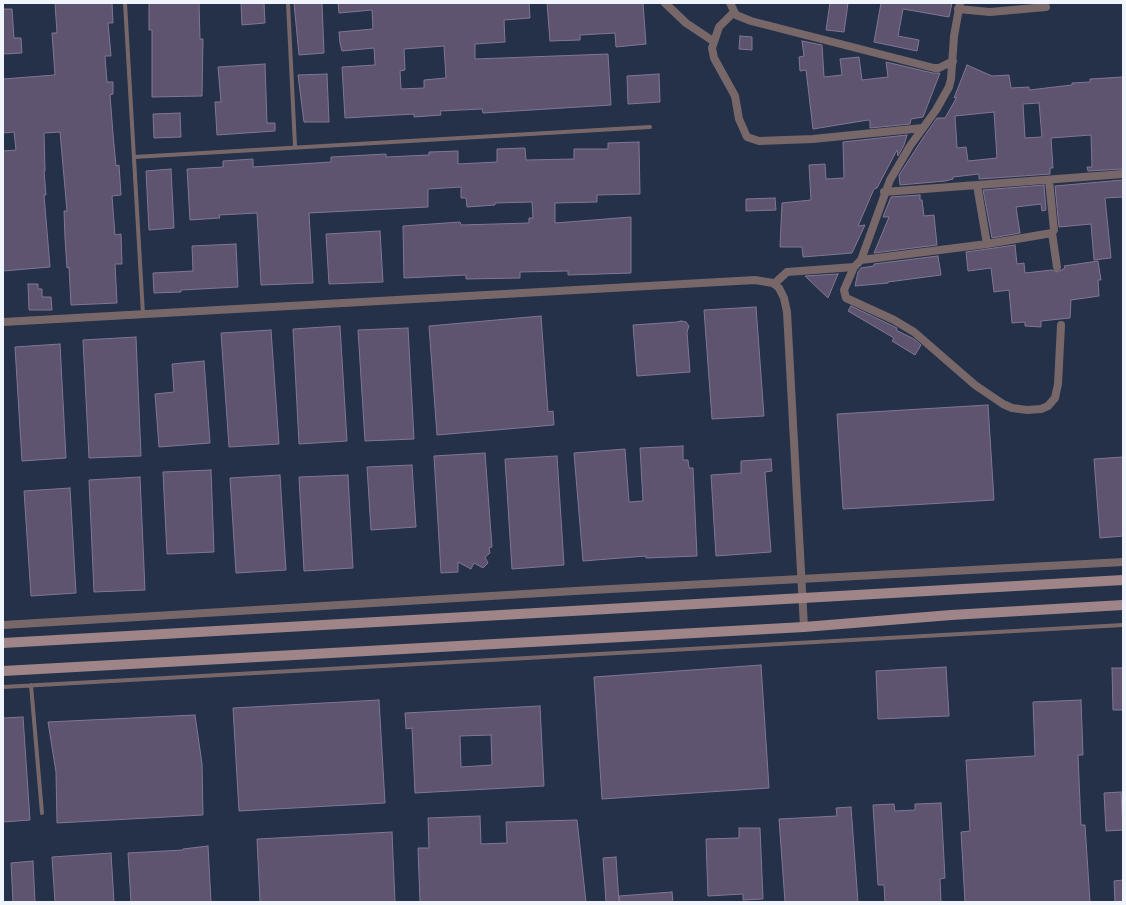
<!DOCTYPE html>
<html>
<head>
<meta charset="utf-8">
<style>
	body { margin:0 }
	#map { position:relative; width:1126px; height:905px; overflow:hidden; background:#243149; font-family:"Asap Condensed",sans-serif }
	canvas { display:block }
	.frame { position:absolute; inset:0; border:4px solid #eff4fd; pointer-events:none }
</style>
</head>
<body>
<div id="map">
<canvas width="1126" height="905"></canvas>
<div class="frame"></div>
</div>
<script>
const ctx = document.querySelector('canvas').getContext('2d');
ctx.lineJoin = 'round';
function fillPath(path, color) {
  ctx.fillStyle = color;
  ctx.fill(path, 'evenodd');
}
function toPath(rows) {
  const path = new Path2D();
  for (const r of rows) {
    path.moveTo(r[0], r[1]);
    for (let i = 2; i < r.length; i += 2) path.lineTo(r[i], r[i + 1]);
  }
  return path;
}
function strokePath(path, color, width, dash) {
  ctx.strokeStyle = color;
  ctx.lineWidth = width;
  ctx.lineCap = dash ? 'butt' : 'round';
  ctx.setLineDash(dash || []);
  ctx.stroke(path);
}
const building = toPath([
	[55,3,112,3,113,23,108,23,111,56,105,56,107,82,113,82,113,94,110,95,113,134,116,166,119,165,121,195,112,196,115,235,121,234,122,264,115,264,117,303,71,305,69,267,67,268,65,238,64,211,67,211,60,132,44,133,45,171,44,171,46,195,44,195,50,267,3,271,3,151,16,150,14,132,3,133,3,79,55,75,52,33,57,33,55,3],
	[149,3,199,3,200,39,203,39,202,96,152,97,152,30,149,30,149,3],
	[241,3,264,3,265,23,242,25,241,3],
	[294,3,322,3,324,53,299,55,294,3],
	[338,3,529,3,530,18,504,20,505,42,475,44,475,59,608,54,611,105,483,113,482,109,440,111,441,115,414,117,414,114,345,118,342,67,375,65,374,48,342,51,340,43,339,32,373,29,372,10,339,13,338,3],
	[444,46,446,78,424,80,424,88,401,89,400,71,405,70,404,49,444,46],
	[547,3,643,3,646,44,616,47,615,33,580,35,580,40,550,41,547,3],
	[830,3,848,3,844,32,826,30,830,3],
	[881,3,952,3,949,17,903,9,898,36,919,40,917,51,874,42,881,3],
	[3,9,12,9,14,38,21,38,22,53,3,54,3,9],
	[740,36,752,37,752,50,739,49,740,36],
	[802,41,822,45,824,77,842,75,840,59,859,57,862,80,888,77,886,62,933,73,940,73,923,117,911,119,910,124,870,128,870,121,868,120,813,129,806,70,800,71,799,57,804,56,802,41],
	[265,64,267,123,275,123,275,131,217,135,215,102,221,102,218,67,265,64],
	[967,65,992,76,1009,75,1011,88,1029,87,1029,90,1072,85,1072,83,1090,82,1090,79,1123,77,1123,169,1088,171,1087,167,1092,167,1091,135,1051,138,1053,168,1050,168,1050,174,979,179,979,174,953,177,953,179,945,181,900,185,899,175,923,138,937,118,945,118,957,97,954,98,967,65],
	[1039,103,1042,137,1025,138,1023,104,1039,103],
	[994,112,997,158,968,161,966,147,957,148,955,116,994,112],
	[327,74,329,122,304,122,298,75,327,74],
	[659,74,660,102,628,104,627,76,659,74],
	[180,113,181,137,154,138,153,114,180,113],
	[907,135,904,145,898,156,897,150,877,188,874,189,858,226,865,225,852,253,803,257,802,247,780,247,782,203,811,200,809,165,825,164,826,179,844,178,843,142,907,135],
	[639,142,640,194,597,195,597,202,555,203,555,223,631,217,631,273,568,275,568,271,520,272,520,278,466,279,466,275,404,278,403,226,460,222,461,225,529,223,529,218,533,218,532,202,495,203,495,205,467,207,466,198,461,198,461,187,428,189,428,207,309,213,313,283,261,285,257,213,219,215,220,218,190,220,187,169,223,167,223,161,253,159,253,167,331,162,331,157,386,154,386,157,429,155,429,152,458,151,458,164,497,162,497,149,525,148,526,160,574,159,574,149,608,149,608,143,639,142],
	[171,169,174,228,149,230,146,171,171,169],
	[1123,180,1123,197,1105,198,1111,258,1094,260,1091,224,1059,227,1055,186,1123,180],
	[1044,185,1046,210,1042,211,1041,204,1016,207,1020,233,992,238,983,190,1044,185],
	[920,195,920,200,922,200,924,216,934,215,937,245,874,253,889,217,883,217,891,197,920,195],
	[775,198,776,210,746,211,746,199,775,198],
	[380,231,383,282,329,284,326,234,380,231],
	[236,244,238,287,181,290,181,292,154,293,153,273,193,271,192,246,236,244],
	[1015,245,1017,264,1024,263,1025,273,1052,270,1058,272,1065,268,1064,266,1098,261,1101,280,1098,280,1099,296,1071,300,1070,318,1041,321,1041,327,1025,326,1025,322,1012,323,1009,290,994,292,991,268,968,271,966,252,1015,245],
	[938,256,941,275,888,282,888,283,855,286,858,272,861,268,874,266,874,264,938,256],
	[838,274,828,298,805,276,838,274],
	[28,284,38,284,38,289,42,289,42,297,51,297,52,310,29,310,28,284],
	[851,306,891,325,897,328,896,330,914,339,921,345,915,355,892,341,894,338,848,311,851,306],
	[756,307,764,416,712,419,704,310,756,307],
	[541,316,548,412,553,411,554,425,437,435,429,326,541,316],
	[681,321,686,322,689,326,687,332,690,372,637,376,633,325,677,322,681,321],
	[340,326,347,441,299,444,293,329,340,326],
	[408,328,414,439,365,441,358,330,408,328],
	[271,330,279,444,229,447,221,333,271,330],
	[136,337,141,456,89,458,83,340,136,337],
	[60,344,66,458,22,461,15,347,60,344],
	[204,361,210,443,159,447,155,394,174,392,172,364,204,361],
	[988,405,994,500,843,509,837,414,988,405],
	[683,446,683,460,688,460,689,468,693,468,697,556,646,558,646,556,583,561,574,453,625,449,629,502,643,501,640,448,683,446],
	[485,453,492,547,489,548,490,553,485,557,488,563,483,568,474,563,471,569,458,562,458,572,441,573,434,456,485,453],
	[557,456,564,565,512,569,505,459,557,456],
	[1123,457,1123,536,1100,538,1094,459,1123,457],
	[771,459,772,471,765,472,771,552,716,556,711,475,741,473,741,461,771,459],
	[412,465,416,527,371,530,367,467,412,465],
	[211,470,214,552,167,554,163,472,211,470],
	[280,475,286,570,236,573,230,478,280,475],
	[348,475,353,568,304,571,299,477,348,475],
	[140,477,145,590,94,592,89,480,140,477],
	[70,488,76,593,31,596,24,491,70,488],
	[761,665,769,788,602,799,594,677,761,665],
	[946,667,949,716,878,719,876,671,946,667],
	[1112,668,1123,668,1123,710,1113,710,1112,668],
	[379,700,385,803,239,811,233,708,379,700],
	[1081,700,1083,755,1078,755,1081,825,1085,825,1090,902,965,902,961,832,970,831,966,760,1035,756,1033,702,1081,700],
	[540,706,544,786,415,793,412,728,406,729,405,713,540,706],
	[491,735,492,765,461,767,460,736,491,735],
	[195,715,202,764,203,815,57,823,56,772,48,722,195,715],
	[23,717,30,820,3,822,3,718,23,717],
	[1121,792,1123,830,1106,831,1104,793,1121,792],
	[941,803,945,878,940,879,941,902,885,902,884,885,878,885,873,805,894,804,895,811,915,810,915,804,941,803],
	[851,807,858,902,785,902,779,819,837,816,836,808,851,807],
	[480,816,481,844,507,843,506,822,577,820,586,902,420,902,418,848,429,848,428,818,480,816],
	[739,828,760,828,763,899,743,900,743,894,708,896,706,839,739,838,739,828],
	[392,832,395,902,260,902,257,839,392,832],
	[208,846,211,902,131,902,128,853,183,850,183,849,208,846],
	[111,853,114,902,55,902,52,857,111,853],
	[616,857,619,902,606,902,603,858,616,857],
	[33,861,35,902,13,902,11,863,33,861],
	[1123,880,1123,902,1115,902,1114,881,1123,880],
	[672,892,673,902,620,902,619,896,672,892]
]);
fillPath(building, '#5f5470');
strokePath(building, '#817693', 1);
strokePath(toPath([
	[125,3,143,314],
	[288,3,295,146],
	[134,157,650,127],
	[31,685,42,813],
	[3,687,1123,625]
]), '#786769', 4);
strokePath(toPath([
	[665,3,686,23,713,41],
	[730,3,736,15,751,21,934,68,939,68,953,61],
	[958,9,990,12,1046,7],
	[734,12,719,27,712,48,714,58,735,96,739,119,747,137,759,141,813,139,923,128],
	[1049,180,1054,230,1052,233,1057,267],
	[977,185,987,244],
	[884,192,1123,174],
	[861,260,987,244,1052,233],
	[854,267,844,290,846,298,894,320,914,332,975,385,1003,404,1012,408,1027,410,1041,409,1048,406,1055,398,1058,384,1061,325],
	[774,284,787,272,854,267,861,260,890,180,910,146,936,110,949,87,951,79,954,36,960,3],
	[3,322,755,280,773,283,779,288,784,298,787,312,804,627],
	[3,625,592,590,1123,562]
]), '#786769', 8);
strokePath(toPath([
	[3,643,1123,580],
	[3,671,804,627,951,615,1123,605]
]), '#9f8588', 10);
</script>
</body>
</html>
